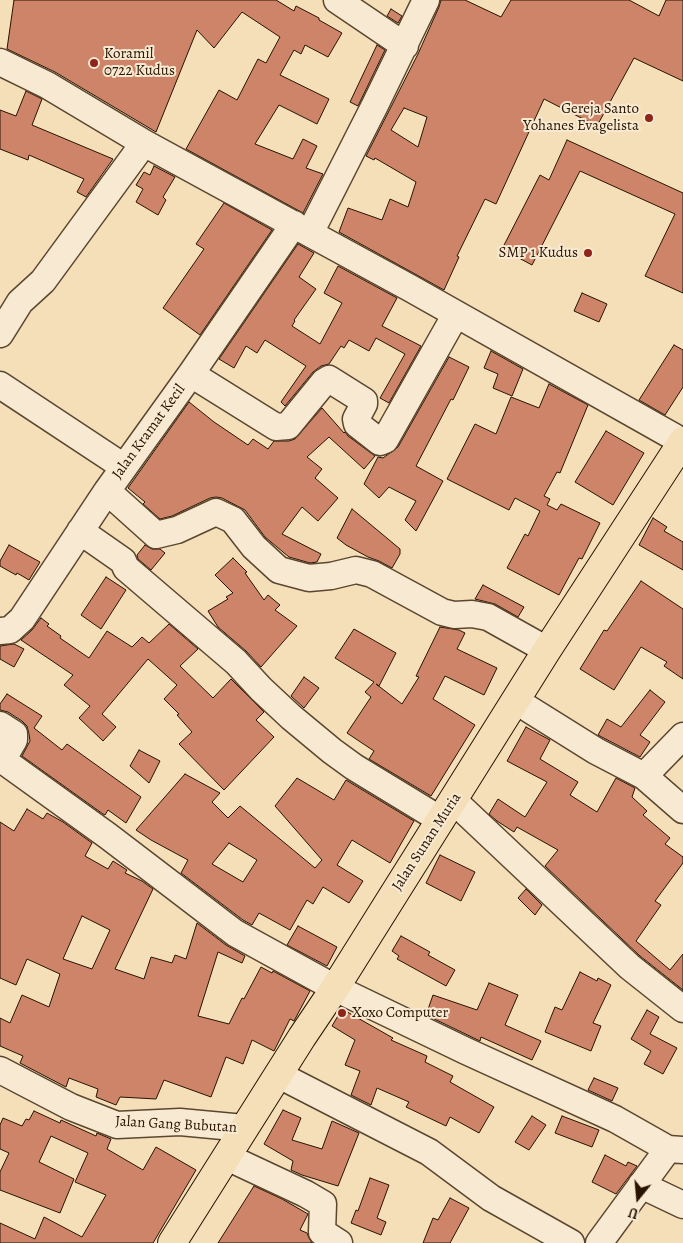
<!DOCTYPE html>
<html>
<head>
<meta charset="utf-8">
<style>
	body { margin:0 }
	#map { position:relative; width:683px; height:1243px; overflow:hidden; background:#f4dfb9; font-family:Alegreya,serif }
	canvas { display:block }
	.north { position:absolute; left:613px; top:1173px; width:50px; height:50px; -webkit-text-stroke:4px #f8ead2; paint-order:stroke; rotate:197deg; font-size:14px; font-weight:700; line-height:20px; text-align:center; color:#281301 }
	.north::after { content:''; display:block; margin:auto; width:18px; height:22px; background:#281301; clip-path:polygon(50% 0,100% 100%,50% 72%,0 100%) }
</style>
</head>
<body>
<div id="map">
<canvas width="683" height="1243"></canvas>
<div class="north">U</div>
</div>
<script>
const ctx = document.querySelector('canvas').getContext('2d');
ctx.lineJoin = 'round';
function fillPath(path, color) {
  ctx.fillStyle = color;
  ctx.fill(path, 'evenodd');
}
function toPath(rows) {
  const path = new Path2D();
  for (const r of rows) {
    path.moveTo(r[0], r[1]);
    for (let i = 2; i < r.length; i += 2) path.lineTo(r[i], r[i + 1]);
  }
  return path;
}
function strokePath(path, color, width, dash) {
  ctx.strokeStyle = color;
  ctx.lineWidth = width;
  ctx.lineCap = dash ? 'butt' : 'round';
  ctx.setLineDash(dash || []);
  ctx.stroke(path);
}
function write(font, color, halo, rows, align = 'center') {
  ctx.font = font + ' Alegreya,serif';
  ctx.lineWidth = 4;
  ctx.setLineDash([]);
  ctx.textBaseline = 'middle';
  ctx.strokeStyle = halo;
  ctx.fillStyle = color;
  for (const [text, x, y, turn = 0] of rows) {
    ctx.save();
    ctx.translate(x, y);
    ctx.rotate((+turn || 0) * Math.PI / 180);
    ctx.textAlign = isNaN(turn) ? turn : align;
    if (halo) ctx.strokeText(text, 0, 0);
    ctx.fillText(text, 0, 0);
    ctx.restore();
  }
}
const building = toPath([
	[14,0,276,0,294,11,296,6,319,18,319,20,342,33,328,57,305,45,301,54,294,50,280,75,329,99,317,124,279,105,255,144,293,159,303,139,317,146,306,168,323,174,303,213,186,149,219,90,237,100,258,59,266,63,280,37,242,12,214,48,197,30,156,132,55,72,7,49,14,0],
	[441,0,465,0,501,17,511,0,629,0,659,16,666,0,683,0,683,81,634,58,597,126,544,99,496,204,485,199,457,256,459,257,444,290,339,232,348,208,382,220,390,199,408,207,416,182,375,158,374,160,366,156,418,54,439,7,441,0],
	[404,108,427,117,418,147,391,130,404,108],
	[391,9,402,16,398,23,387,16,391,9],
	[377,45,385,50,358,106,350,102,377,45],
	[26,91,42,99,32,125,113,159,86,197,77,192,84,179,29,155,28,160,0,149,0,110,16,116,26,91],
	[567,140,683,193,683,293,645,276,675,214,580,171,532,265,502,249,540,175,549,180,567,140],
	[154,166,175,177,163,197,166,200,158,215,136,202,143,189,136,185,144,172,150,175,154,166],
	[224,203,272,230,200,335,163,308,204,249,196,244,224,203],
	[298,244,314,253,299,277,316,289,294,320,295,321,292,326,320,344,342,303,324,293,338,266,397,298,382,326,421,346,389,403,380,398,405,354,376,338,369,351,349,340,344,348,341,346,329,364,321,366,313,372,285,406,281,402,306,366,265,340,257,353,246,346,234,368,219,359,298,244],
	[582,293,607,304,599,322,574,311,582,293],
	[674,345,683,350,683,387,665,415,639,400,674,345],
	[491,351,523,369,512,396,493,388,498,374,484,368,491,351],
	[449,357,469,367,453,400,451,399,416,466,443,481,416,531,405,520,416,501,389,487,379,498,364,484,378,457,383,458,398,447,449,357],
	[549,384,588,405,560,473,557,472,544,496,550,499,547,505,557,510,561,504,600,523,582,559,579,558,559,595,507,568,525,534,528,536,540,511,515,498,509,510,447,479,475,424,496,434,511,397,539,408,549,384],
	[189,402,214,422,248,445,253,439,268,449,274,441,289,441,295,439,322,408,344,433,345,432,348,436,375,456,364,469,329,437,307,457,322,469,315,478,338,498,318,521,302,507,282,534,321,554,317,562,310,563,289,557,265,537,245,510,222,498,216,497,210,498,172,516,160,519,143,504,145,502,128,488,189,402],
	[606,431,644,453,613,505,575,482,606,431],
	[352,509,400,549,400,554,392,568,379,561,368,557,346,545,337,538,352,509],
	[653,518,667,527,664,531,683,542,683,570,639,545,653,518],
	[9,545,40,562,29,580,17,573,16,575,0,566,0,561,9,545],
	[145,545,152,549,160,549,165,553,151,570,138,559,137,555,145,545],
	[233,558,247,572,245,573,264,600,268,595,280,605,275,610,297,626,261,667,246,651,218,627,208,611,228,599,226,597,233,593,215,575,233,558],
	[106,577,126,590,101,629,81,615,106,577],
	[641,581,683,609,683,679,664,666,667,662,641,647,614,690,580,669,604,630,607,631,641,581],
	[483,585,524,607,518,617,495,604,475,599,483,585],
	[41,618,49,624,47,626,61,636,60,638,89,658,107,631,132,647,142,637,149,643,169,624,198,649,180,666,213,698,231,679,264,712,256,720,274,737,224,790,179,744,192,732,177,715,179,714,164,699,177,685,148,659,102,714,116,727,103,741,79,718,90,706,64,685,73,675,21,640,32,630,41,618],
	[440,627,459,630,465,633,457,649,497,668,484,695,445,676,433,699,475,725,431,796,369,759,374,751,347,733,371,697,365,692,374,682,335,658,354,629,396,653,379,686,376,684,402,704,419,677,416,676,440,627],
	[14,644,24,649,14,667,0,659,0,646,14,644],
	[304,677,319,688,304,708,291,696,304,677],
	[650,690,665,702,640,735,650,742,640,757,598,735,607,719,621,727,650,690],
	[7,694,42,716,34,728,62,750,67,744,141,797,126,823,108,810,105,815,103,814,22,756,30,741,29,734,27,726,22,721,8,712,0,710,0,704,7,694],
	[526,727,550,740,540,759,578,782,570,795,597,812,616,778,635,788,632,797,647,811,643,815,670,838,665,844,683,857,683,863,655,901,661,905,636,941,670,970,683,954,683,990,640,956,545,866,558,850,517,827,514,832,497,821,489,814,498,799,525,817,547,782,507,761,526,727],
	[139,750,160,761,149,783,130,766,139,750],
	[185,774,220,793,212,802,228,818,240,806,315,868,322,860,275,806,297,778,334,800,346,780,414,821,390,863,352,840,337,865,363,881,349,903,323,887,313,904,307,900,290,930,259,913,252,925,243,920,181,873,188,860,151,840,136,830,185,774],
	[229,843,257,860,243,882,212,864,229,843],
	[27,809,43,819,47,813,63,822,92,843,85,856,108,869,113,861,127,870,125,873,142,881,153,889,115,969,144,979,151,957,172,963,175,955,186,959,197,923,226,945,245,956,242,963,218,952,198,1016,229,1024,242,998,244,999,261,967,272,973,273,971,310,991,294,1021,290,1019,274,1051,252,1040,243,1064,226,1057,211,1097,164,1080,156,1099,120,1097,116,1105,96,1097,98,1089,69,1078,66,1087,20,1063,23,1056,0,1046,0,1018,10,1023,22,995,49,1007,60,974,27,959,16,985,0,978,0,822,14,831,27,809],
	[82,916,110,930,92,969,63,959,82,916],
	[440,855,475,872,461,901,426,883,440,855],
	[526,889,542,905,535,915,518,898,526,889],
	[298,926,337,947,327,966,287,945,298,926],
	[401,936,430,952,428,955,455,970,446,986,397,959,399,956,392,951,401,936],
	[580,972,597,981,598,978,611,985,593,1023,601,1026,591,1051,545,1032,555,1007,562,1010,580,972],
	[489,983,518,995,505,1025,541,1041,532,1060,481,1037,480,1041,426,1015,433,995,477,1010,489,983],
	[342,1009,393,1038,391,1040,427,1056,425,1062,453,1076,450,1082,494,1107,479,1133,450,1117,446,1126,406,1107,409,1102,377,1088,371,1105,351,1095,360,1071,345,1065,355,1040,332,1026,342,1009],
	[647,1010,659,1017,650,1034,677,1048,663,1074,644,1064,651,1051,631,1039,647,1010],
	[594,1078,618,1088,612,1101,588,1090,594,1078],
	[283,1110,301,1118,292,1140,322,1149,332,1121,359,1133,338,1186,302,1175,291,1170,293,1161,264,1144,283,1110],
	[34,1111,60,1123,61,1120,96,1136,97,1133,111,1139,107,1149,143,1170,156,1147,196,1170,153,1243,0,1243,0,1223,35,1239,44,1217,82,1237,106,1195,75,1182,88,1153,51,1136,39,1162,74,1179,60,1213,0,1190,0,1172,9,1153,0,1149,0,1125,3,1118,22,1126,26,1119,29,1120,34,1111],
	[532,1116,546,1125,529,1150,515,1142,532,1116],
	[562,1116,599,1130,592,1147,555,1133,562,1116],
	[605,1155,626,1166,628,1162,637,1166,616,1194,592,1182,605,1155],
	[370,1178,389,1185,377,1218,386,1222,381,1235,351,1223,356,1210,358,1211,370,1178],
	[254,1186,282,1199,308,1214,300,1230,307,1233,309,1238,312,1243,218,1243,254,1186],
	[450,1198,469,1208,450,1243,423,1243,433,1218,438,1220,450,1198]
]);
fillPath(building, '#ce8469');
strokePath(building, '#281301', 1);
const minor = toPath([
	[337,0,405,46],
	[0,62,47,85,144,143,410,288,683,442],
	[310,233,375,105,426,0],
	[0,334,20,302,43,281,144,143],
	[191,374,276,427,288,426,324,382,329,379,364,401,364,404,356,419,357,424,380,442,385,440,456,314],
	[0,385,124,467],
	[107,491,156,535,177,530,216,512,233,520,254,547,279,570,309,578,331,576,356,570,372,574,442,612,454,615,472,614,488,617,547,650],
	[80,531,123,561,126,568,236,662,261,689,291,717,332,751,354,767,441,820],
	[0,631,10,630,22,619,107,491,191,374,294,224],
	[516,701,596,751,644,776,683,810],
	[0,725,14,734,14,740,4,757,8,764,108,836,235,933,335,988,466,1051,615,1119,668,1149,683,1150],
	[644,776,683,736],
	[454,801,630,967,683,1009],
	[0,1070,71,1107,117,1125,180,1122,244,1128],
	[279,1075,429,1152,491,1198,571,1243],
	[227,1157,306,1194,323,1204,322,1232,339,1243],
	[641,1185,683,1205],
	[599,1243,668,1149]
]);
const major = toPath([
	[172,1243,302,1037,335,988,547,650,683,441]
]);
strokePath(minor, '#5b462f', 29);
strokePath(major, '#281301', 30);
strokePath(minor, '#f8ead2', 26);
strokePath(major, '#f4dfb9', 28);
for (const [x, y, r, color] of [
	[94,63,5,"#8f2418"],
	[649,118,5,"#8f2418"],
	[588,253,5,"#8f2418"],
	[342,1013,5,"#8f2418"]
]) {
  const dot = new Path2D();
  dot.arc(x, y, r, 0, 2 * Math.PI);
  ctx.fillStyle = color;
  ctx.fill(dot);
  strokePath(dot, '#f8ead2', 2);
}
write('15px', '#281301', '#f8ead2', [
	["Koramil",104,54],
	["0722 Kudus",104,71],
	["Gereja Santo",639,109,"right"],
	["Yohanes Evagelista",639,126,"right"],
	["SMP 1 Kudus",578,253,"right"],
	["Xoxo Computer",352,1013]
], 'left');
write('15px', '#281301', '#f8ead2', [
	["Jalan Kramat Kecil",149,432,-54],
	["Jalan Sunan Muria",427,842,-57],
	["Jalan Gang Bubutan",176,1125,3]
]);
</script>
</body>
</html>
